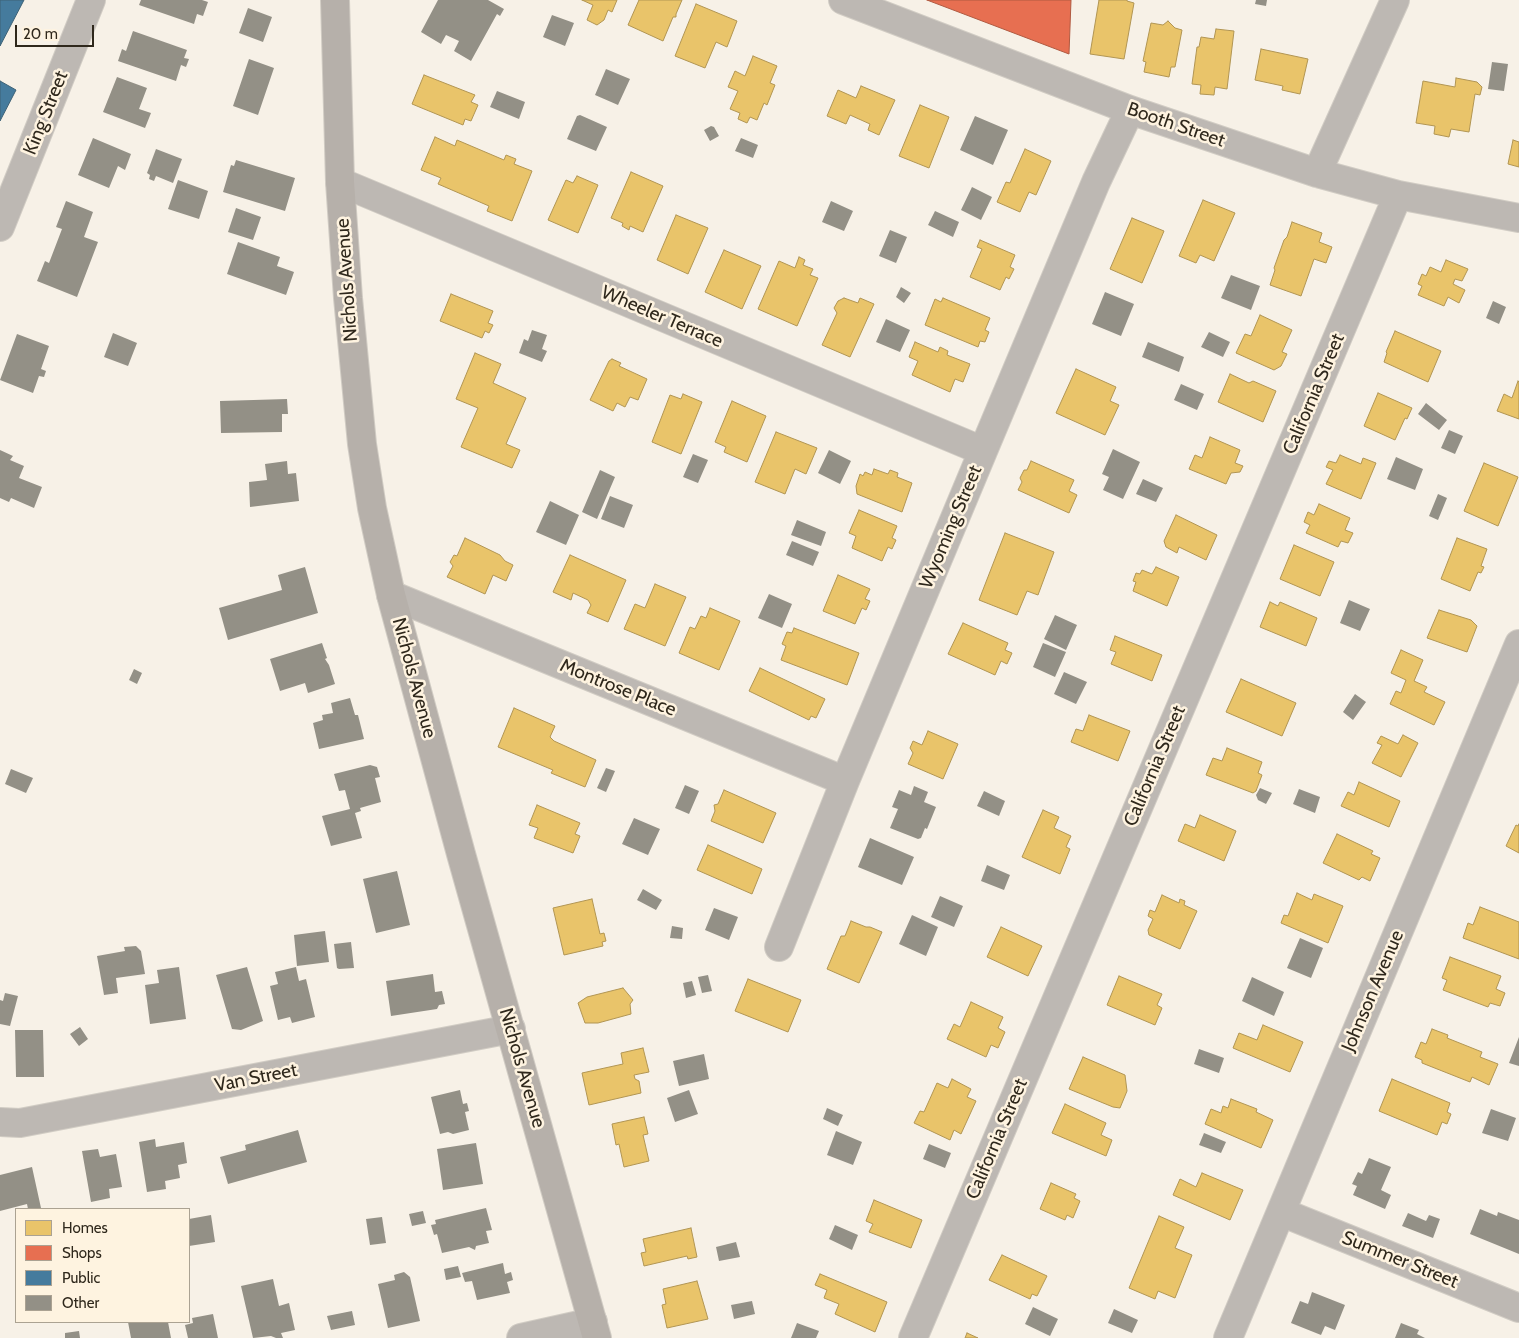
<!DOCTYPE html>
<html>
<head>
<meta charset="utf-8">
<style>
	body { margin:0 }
	#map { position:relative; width:1519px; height:1338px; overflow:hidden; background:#f7f1e7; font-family:Cabin,sans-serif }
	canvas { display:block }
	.legend { position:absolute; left:15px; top:1208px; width:175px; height:115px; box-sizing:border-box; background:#fef3e0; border:1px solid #aba292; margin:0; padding:6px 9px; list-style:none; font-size:15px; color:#2f281c }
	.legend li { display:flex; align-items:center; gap:10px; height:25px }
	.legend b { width:25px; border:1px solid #aba292 }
	.scale { position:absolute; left:15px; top:25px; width:79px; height:22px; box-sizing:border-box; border:2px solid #2f281c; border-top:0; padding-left:6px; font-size:15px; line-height:18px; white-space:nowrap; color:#2f281c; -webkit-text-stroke:4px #fef3e0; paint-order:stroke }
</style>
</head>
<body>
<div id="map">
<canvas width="1519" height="1338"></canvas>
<ul class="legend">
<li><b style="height:14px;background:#e9c46a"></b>Homes</li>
<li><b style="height:14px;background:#e76f51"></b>Shops</li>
<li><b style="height:14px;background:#457b9d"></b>Public</li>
<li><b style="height:14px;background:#939086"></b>Other</li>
</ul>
<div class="scale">20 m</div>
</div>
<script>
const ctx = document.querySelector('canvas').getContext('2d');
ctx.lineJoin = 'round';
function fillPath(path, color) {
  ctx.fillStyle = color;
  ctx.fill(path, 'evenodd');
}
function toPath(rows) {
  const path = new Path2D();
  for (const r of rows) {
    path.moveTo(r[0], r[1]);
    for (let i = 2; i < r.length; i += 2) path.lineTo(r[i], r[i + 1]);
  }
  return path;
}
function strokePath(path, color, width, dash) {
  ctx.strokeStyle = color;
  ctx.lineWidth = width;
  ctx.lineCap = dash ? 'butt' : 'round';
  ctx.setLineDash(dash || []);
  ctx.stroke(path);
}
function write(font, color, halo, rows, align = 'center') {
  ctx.font = font + ' Cabin,sans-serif';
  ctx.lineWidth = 5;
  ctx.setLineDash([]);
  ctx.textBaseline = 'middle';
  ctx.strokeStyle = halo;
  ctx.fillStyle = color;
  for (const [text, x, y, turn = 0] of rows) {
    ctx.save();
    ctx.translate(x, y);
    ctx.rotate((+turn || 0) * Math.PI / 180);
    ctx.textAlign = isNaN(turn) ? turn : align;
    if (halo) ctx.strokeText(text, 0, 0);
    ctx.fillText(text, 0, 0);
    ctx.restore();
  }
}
const homes = toPath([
	[582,0,617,0,612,12,608,10,604,20,597,25,587,20,593,5,582,0],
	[639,0,682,0,676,14,676,17,673,17,663,41,628,25,639,0],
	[1099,0,1127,0,1127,1,1134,3,1124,59,1090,54,1099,0],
	[696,4,737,21,727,47,716,42,705,68,675,56,696,4],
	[1168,21,1175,28,1182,30,1175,67,1171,67,1169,77,1144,72,1146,62,1143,61,1151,23,1163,25,1168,21],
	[1216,29,1234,31,1227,89,1215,87,1214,95,1200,94,1201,85,1192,84,1197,47,1199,47,1201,37,1214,39,1216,29],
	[1261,49,1308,59,1300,94,1282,90,1283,86,1255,80,1261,49],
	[753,56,777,66,770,83,775,85,767,105,764,103,757,120,750,117,747,123,738,119,740,113,730,109,738,91,728,87,735,71,745,76,753,56],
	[424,75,475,95,471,102,478,105,471,121,465,119,463,125,412,104,424,75],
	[1456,78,1477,82,1482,87,1480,95,1475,94,1469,132,1451,129,1449,137,1434,134,1435,126,1416,123,1423,81,1455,87,1456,78],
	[861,86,895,100,879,135,868,130,870,124,850,115,846,124,827,116,838,90,856,98,861,86],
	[920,105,949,117,929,168,899,156,920,105],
	[435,137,455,146,457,140,504,160,506,155,516,159,514,164,532,171,512,221,487,211,489,206,438,184,441,178,421,170,435,137],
	[1513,140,1519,142,1519,167,1508,164,1513,140],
	[1025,149,1051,161,1036,195,1029,192,1020,212,997,202,1006,182,1010,183,1025,149],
	[631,172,663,186,643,232,630,226,629,230,622,226,623,223,611,218,631,172],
	[577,176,598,185,578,233,548,220,566,180,573,183,577,176],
	[1203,200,1235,213,1214,261,1200,255,1196,263,1179,256,1203,200],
	[676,215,708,228,688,274,657,260,676,215],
	[1132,218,1164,231,1142,283,1110,269,1132,218],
	[1292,222,1322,233,1319,242,1332,247,1326,263,1314,259,1301,296,1270,285,1275,270,1274,268,1284,240,1287,237,1292,222],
	[980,240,1015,255,1010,267,1014,269,1009,279,1006,277,1000,290,970,277,982,249,977,247,980,240],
	[724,250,761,266,742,309,705,292,724,250],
	[799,257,805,260,803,265,813,269,810,275,818,278,797,326,758,309,779,261,795,268,799,257],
	[1446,260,1468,269,1462,281,1455,279,1453,284,1465,290,1459,303,1448,297,1444,306,1418,295,1422,286,1418,284,1422,274,1426,276,1430,267,1441,272,1446,260],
	[451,294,493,311,488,323,493,325,489,333,485,331,482,338,440,321,451,294],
	[844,298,858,303,860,298,874,304,850,357,822,345,837,313,834,308,838,301,844,298],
	[943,298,990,318,985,330,989,332,985,342,980,341,978,347,925,325,935,299,941,302,943,298],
	[1260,315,1292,330,1282,352,1287,354,1281,366,1274,370,1236,353,1245,334,1251,336,1260,315],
	[1395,331,1441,351,1428,382,1384,362,1387,353,1386,352,1395,331],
	[915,342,938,352,940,347,948,351,947,355,970,364,963,382,955,379,950,392,912,375,918,361,909,357,915,342],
	[475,353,501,364,493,383,526,398,506,444,520,450,512,468,461,447,478,408,456,399,475,353],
	[612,359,621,363,619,366,647,379,638,400,630,397,625,407,617,403,613,411,590,400,609,361,612,359],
	[1076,369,1116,387,1110,401,1119,405,1105,435,1056,413,1076,369],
	[1230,374,1249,383,1253,381,1276,391,1263,422,1218,402,1230,374],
	[1518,381,1519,382,1519,419,1497,411,1504,394,1512,398,1518,381],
	[1378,393,1412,408,1407,419,1405,418,1395,440,1364,426,1378,393],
	[683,394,702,402,681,454,652,442,670,395,681,399,683,394],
	[732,401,766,416,747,462,724,452,726,447,715,442,732,401],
	[776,432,817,448,806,474,795,469,785,494,755,482,776,432],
	[1210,437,1240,450,1235,463,1243,466,1240,472,1231,473,1226,484,1189,469,1195,455,1202,458,1210,437],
	[1340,455,1361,464,1363,458,1376,463,1361,499,1326,484,1333,470,1326,467,1329,461,1336,463,1340,455],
	[1031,461,1074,480,1069,491,1077,495,1069,513,1018,490,1022,482,1020,478,1024,470,1027,470,1031,461],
	[1484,463,1518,477,1498,526,1464,511,1484,463],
	[874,469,888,474,890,470,898,473,897,477,912,483,902,512,857,494,856,486,860,474,863,476,865,472,872,475,874,469],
	[1319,504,1350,518,1345,530,1353,533,1348,543,1341,541,1338,547,1306,533,1310,525,1304,522,1308,512,1314,515,1319,504],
	[859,510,897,526,892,538,896,540,892,549,888,547,882,561,852,548,856,536,849,533,859,510],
	[1176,515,1217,535,1206,560,1179,547,1177,553,1166,547,1164,541,1176,515],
	[1005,533,1054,552,1038,595,1027,591,1017,615,979,600,1005,533],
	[465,538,500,555,505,561,513,565,506,581,493,575,485,594,447,577,453,566,450,562,454,555,457,556,465,538],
	[1457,538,1487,549,1481,566,1484,567,1481,573,1478,572,1470,591,1441,579,1457,538],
	[1294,545,1334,562,1320,596,1280,579,1294,545],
	[570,555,626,580,608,622,587,613,591,605,588,600,573,593,571,600,553,592,570,555],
	[1156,567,1179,577,1167,606,1133,591,1136,582,1133,581,1136,573,1140,574,1142,570,1152,574,1156,567],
	[838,575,870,589,865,599,870,601,866,610,862,608,855,624,823,611,838,575],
	[655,584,686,597,665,646,624,629,635,604,645,608,655,584],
	[1270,602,1278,606,1280,602,1317,618,1306,646,1260,627,1270,602],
	[710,608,740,621,719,670,679,653,690,627,695,629,701,616,706,618,710,608],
	[1439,610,1471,620,1477,626,1467,652,1427,638,1439,610],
	[963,623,1008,643,1005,650,1012,653,1007,664,1001,661,995,675,948,654,963,623],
	[794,628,859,653,847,685,781,660,786,646,782,644,787,632,792,633,794,628],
	[1115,636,1162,655,1152,681,1111,664,1116,652,1110,650,1115,636],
	[1401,650,1423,660,1414,681,1427,687,1424,692,1445,702,1434,725,1390,704,1396,691,1401,693,1406,680,1391,673,1401,650],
	[760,668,825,699,816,718,811,716,809,720,749,691,760,668],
	[1241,679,1296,703,1282,736,1226,712,1241,679],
	[514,708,555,726,550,737,554,741,596,760,585,787,551,773,553,770,498,747,514,708],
	[1089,715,1130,731,1118,761,1071,742,1076,729,1083,731,1089,715],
	[928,731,958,744,943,779,908,764,913,753,910,748,913,741,922,745,928,731],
	[1403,735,1418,743,1401,777,1372,763,1382,745,1377,743,1381,736,1398,744,1403,735],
	[1227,748,1262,762,1258,773,1262,775,1256,791,1253,793,1206,775,1213,758,1222,761,1227,748],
	[1359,782,1400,801,1389,827,1341,806,1348,792,1354,795,1359,782],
	[724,790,776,813,763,843,711,821,715,811,714,805,718,804,724,790],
	[537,805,580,823,575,834,580,836,573,853,534,838,538,828,529,825,537,805],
	[1043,810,1059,817,1054,828,1071,836,1066,847,1070,849,1060,874,1022,857,1043,810],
	[1200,815,1236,831,1224,861,1178,841,1185,824,1195,828,1200,815],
	[1519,824,1519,853,1506,846,1516,825,1518,826,1519,824],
	[1337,834,1373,851,1371,854,1380,858,1370,881,1362,877,1359,880,1323,863,1337,834],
	[708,845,762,869,752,894,697,870,708,845],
	[1297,893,1312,900,1314,894,1343,906,1328,943,1281,923,1284,915,1288,916,1297,893],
	[1162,895,1179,903,1180,899,1185,901,1184,905,1197,911,1180,949,1149,935,1148,930,1153,919,1148,916,1150,910,1155,912,1162,895],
	[592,899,600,934,604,933,606,941,602,942,603,946,564,955,553,908,592,899],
	[1480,907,1519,922,1519,959,1463,938,1468,923,1473,925,1480,907],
	[851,921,866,927,870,927,882,932,859,983,827,969,841,936,845,936,851,921],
	[1001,927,1042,946,1028,976,987,957,1001,927],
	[1450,957,1501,976,1496,989,1505,993,1500,1006,1490,1003,1488,1007,1443,990,1447,980,1442,978,1450,957],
	[1119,976,1162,994,1157,1005,1162,1008,1155,1025,1107,1005,1119,976],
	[748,979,801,1000,788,1032,735,1011,748,979],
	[623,988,633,1000,630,1004,631,1014,598,1023,585,1023,578,1003,587,997,623,988],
	[971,1002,1003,1017,998,1028,1005,1032,998,1048,991,1045,986,1057,947,1039,954,1024,960,1027,971,1002],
	[1263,1025,1303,1042,1290,1072,1233,1048,1239,1033,1257,1040,1263,1025],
	[1432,1029,1448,1035,1447,1038,1482,1052,1480,1057,1498,1064,1489,1085,1472,1077,1470,1082,1422,1063,1422,1060,1415,1057,1421,1042,1426,1044,1432,1029],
	[643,1048,649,1072,634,1075,635,1079,639,1081,641,1093,589,1105,582,1073,623,1064,621,1053,643,1048],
	[1083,1057,1125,1075,1127,1091,1120,1108,1113,1107,1069,1089,1083,1057],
	[952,1079,971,1089,967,1097,976,1101,961,1134,954,1130,950,1140,914,1123,920,1111,924,1112,937,1083,948,1088,952,1079],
	[1392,1079,1450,1103,1447,1112,1451,1114,1447,1124,1442,1122,1437,1135,1379,1111,1392,1079],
	[1231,1099,1257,1109,1256,1112,1273,1120,1261,1148,1205,1124,1211,1109,1221,1113,1223,1106,1228,1108,1231,1099],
	[1065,1104,1106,1123,1101,1135,1112,1140,1106,1156,1052,1133,1065,1104],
	[644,1117,648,1134,643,1135,649,1161,624,1167,619,1144,616,1145,612,1124,644,1117],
	[1202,1173,1243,1190,1230,1220,1173,1195,1180,1179,1196,1187,1202,1173],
	[1051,1183,1076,1194,1074,1198,1080,1201,1073,1218,1067,1215,1065,1220,1040,1209,1051,1183],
	[874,1200,922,1220,911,1248,869,1232,873,1224,866,1221,874,1200],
	[1159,1216,1184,1227,1175,1248,1192,1255,1175,1298,1158,1291,1155,1299,1129,1288,1159,1216],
	[691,1228,697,1257,688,1259,687,1256,644,1266,641,1253,646,1252,643,1239,691,1228],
	[1002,1255,1047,1276,1037,1296,1032,1294,1030,1299,989,1280,1002,1255],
	[820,1274,887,1302,875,1332,835,1314,839,1304,824,1298,827,1290,815,1285,820,1274],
	[697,1281,708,1319,667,1328,662,1305,666,1304,663,1289,697,1281],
	[967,1333,978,1338,965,1338,967,1333]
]);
fillPath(homes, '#e9c46a');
strokePath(homes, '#b19553', 1);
const shops = toPath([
	[927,0,1071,0,1069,54,927,0]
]);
fillPath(shops, '#e76f51');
strokePath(shops, '#b05a41', 1);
const public = toPath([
	[0,0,24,0,0,46,0,0],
	[0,81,16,90,0,121,0,81]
]);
fillPath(public, '#457b9d');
strokePath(public, '#3e6276', 1);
fillPath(toPath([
	[141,0,202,0,208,2,203,16,197,14,194,24,139,5],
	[438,0,488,0,504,9,500,16,497,14,471,61,454,51,459,41,446,35,441,44,421,32],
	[1256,0,1267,0,1266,6,1255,4],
	[248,8,272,17,263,42,239,33],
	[552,15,574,23,565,46,543,37],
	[133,31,187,50,184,58,189,59,186,67,181,65,176,81,118,61,122,49,126,51],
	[249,59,274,68,258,115,233,106],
	[1492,62,1508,64,1504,91,1488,89],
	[606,69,630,79,618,105,595,95],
	[117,77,147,88,139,109,151,113,145,128,103,112],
	[497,91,525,102,519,119,490,107],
	[580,115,607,127,596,151,567,139,577,116],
	[975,116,1008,130,993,165,960,150],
	[711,126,714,127,719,136,710,141,704,130],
	[93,138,131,154,125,170,118,166,109,188,78,175],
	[741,138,758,145,753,158,735,151],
	[156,149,182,159,173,183,156,176,154,181,149,179,150,175,147,173],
	[236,160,295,178,285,211,223,192,231,165,234,166],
	[178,180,208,191,199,219,168,209],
	[972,187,992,197,981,220,961,210],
	[66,201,93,212,84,237,98,242,77,297,37,281,45,261,49,263,62,229,56,227],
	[831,201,853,211,844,231,822,222],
	[236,208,261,217,253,240,228,232],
	[935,211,959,222,953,237,928,225],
	[890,230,907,237,896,263,879,256],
	[238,242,280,257,277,266,294,272,286,295,227,274],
	[1231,275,1260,286,1251,310,1221,298],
	[901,287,911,293,904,303,896,297],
	[1105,292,1134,304,1121,336,1092,324],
	[1493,301,1506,307,1499,324,1486,318],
	[886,319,910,330,900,352,876,342],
	[532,330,547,335,542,349,547,351,542,362,519,353,524,339,528,341],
	[1209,332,1230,342,1223,357,1201,347],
	[113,333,137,343,128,366,104,357],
	[17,334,49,346,41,369,46,371,44,377,39,376,33,393,0,380],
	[1148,342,1184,357,1179,372,1142,357],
	[1181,384,1204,394,1197,410,1174,400],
	[287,399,288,414,282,414,282,432,221,433,220,401],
	[1426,403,1447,420,1439,430,1418,414],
	[1449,430,1463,436,1455,454,1441,448],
	[1113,449,1140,462,1123,499,1103,490,1109,477,1102,474],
	[0,450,13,456,10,460,24,466,19,478,42,487,34,508,11,498,9,502,0,498],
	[829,450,851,461,840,484,818,473],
	[693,454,708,460,698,483,683,477],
	[1396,457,1423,469,1415,490,1387,479],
	[287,461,288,474,296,473,299,501,250,507,249,482,267,480,265,464],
	[600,470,615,477,597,519,582,512],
	[1143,479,1163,488,1156,502,1136,494],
	[1438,494,1447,498,1438,520,1429,516],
	[610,496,633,505,624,528,601,519],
	[550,501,579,515,566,545,536,532],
	[797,520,826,532,821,546,791,535],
	[792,541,819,552,813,566,786,555],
	[305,567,318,613,228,640,219,608,282,590,278,575],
	[769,594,792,604,782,628,758,618],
	[1349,600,1370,609,1360,631,1340,623],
	[1055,615,1077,625,1066,650,1044,639],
	[322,643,327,658,325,659,329,665,335,684,308,693,305,683,280,691,270,659],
	[1043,643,1066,652,1055,677,1033,667],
	[134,669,142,673,137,684,129,680],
	[1064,672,1087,682,1076,704,1054,694],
	[1355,694,1366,702,1353,720,1343,712],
	[350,698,355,715,358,715,364,739,319,749,313,723,323,720,322,715,333,713,331,703],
	[370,765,377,767,380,777,375,778,381,802,360,808,361,811,355,813,362,838,331,846,322,816,350,809,345,790,339,791,334,774],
	[606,768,615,771,606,792,597,788],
	[11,769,33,778,26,793,5,784],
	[685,785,699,791,689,814,675,808],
	[914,786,928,792,924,802,936,807,927,829,925,828,921,838,918,839,890,828,898,809,892,807,899,790,911,795],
	[1260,788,1272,793,1266,804,1258,800,1256,795],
	[1299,789,1320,797,1315,813,1293,804],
	[984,791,1005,801,999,816,977,806],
	[634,818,660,829,648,855,622,844],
	[870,838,914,857,902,885,858,867],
	[987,865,1010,875,1004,890,981,881],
	[397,871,410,925,376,933,363,879],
	[643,889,662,900,656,910,637,900],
	[940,896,963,906,954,927,931,917],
	[714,908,738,917,729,940,705,930],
	[912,915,938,927,926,956,899,944],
	[672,926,683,928,682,939,670,938],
	[325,931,329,962,297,966,294,935],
	[1300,938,1323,948,1311,978,1287,968],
	[351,942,354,968,339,969,337,968,334,944],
	[136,946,141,951,145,974,116,978,118,993,104,995,97,956,125,951,124,947],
	[179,967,186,1019,150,1024,145,985,159,983,157,970],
	[247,967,263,1021,241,1030,232,1029,216,975],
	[296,967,299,981,306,979,315,1017,292,1023,290,1017,278,1020,270,986,278,984,275,972],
	[433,974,435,992,442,991,445,1004,439,1005,437,1009,391,1016,386,981],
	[708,975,712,991,702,993,698,977],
	[1252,977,1284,992,1274,1016,1242,1001],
	[692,981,696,995,686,998,683,983],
	[5,993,18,996,10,1026,0,1024,0,1000,3,1001],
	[80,1027,88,1039,79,1046,70,1034],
	[15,1030,43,1030,44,1077,16,1077],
	[1519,1037,1519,1066,1509,1063],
	[1199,1049,1224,1058,1219,1073,1194,1064],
	[704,1054,709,1079,679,1086,673,1061],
	[460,1090,463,1104,467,1103,469,1111,465,1112,469,1130,453,1134,448,1132,440,1134,431,1097],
	[689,1090,698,1114,675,1122,667,1098],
	[827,1108,843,1115,838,1126,823,1119],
	[1491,1109,1516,1118,1508,1141,1482,1133],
	[298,1130,307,1162,228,1184,220,1157,246,1150,245,1145],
	[836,1131,862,1142,853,1165,827,1155],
	[1204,1133,1226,1142,1221,1153,1199,1145],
	[155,1139,156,1147,184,1142,187,1163,178,1165,180,1178,165,1181,166,1189,147,1192,139,1142],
	[476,1143,483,1184,443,1190,437,1149],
	[929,1144,951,1153,945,1168,923,1159],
	[98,1149,100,1157,116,1154,122,1187,109,1189,110,1198,91,1202,82,1151],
	[1369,1158,1391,1167,1381,1190,1391,1195,1385,1209,1353,1195,1357,1186,1352,1184,1358,1172,1362,1174],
	[32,1167,41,1208,28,1209,27,1204,0,1211,0,1175],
	[486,1208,492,1230,486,1231,489,1243,476,1246,475,1250,469,1247,442,1253,437,1234,434,1235,431,1225,436,1224,435,1220],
	[1480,1209,1497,1216,1498,1212,1519,1220,1519,1254,1470,1234],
	[423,1211,426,1223,412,1226,409,1214],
	[1408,1213,1426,1221,1429,1215,1440,1219,1433,1238,1402,1226],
	[211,1215,215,1242,189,1246,189,1219],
	[382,1217,386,1243,370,1245,366,1219],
	[835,1225,858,1235,852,1250,829,1239],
	[736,1242,740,1257,719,1261,716,1247],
	[503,1263,505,1274,511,1272,513,1280,507,1282,510,1293,477,1300,472,1281,465,1282,462,1273],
	[458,1266,461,1277,446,1280,444,1269],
	[404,1272,410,1277,420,1321,388,1328,378,1284,395,1280,394,1275],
	[273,1279,279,1306,289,1303,295,1330,281,1333,283,1338,276,1338,271,1336,253,1338,241,1286],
	[1312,1292,1345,1305,1335,1330,1325,1326,1321,1335,1291,1323,1300,1301,1308,1304],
	[752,1301,755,1314,734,1319,731,1305],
	[1033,1307,1058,1319,1050,1336,1025,1324],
	[1114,1309,1138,1320,1132,1333,1108,1323],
	[352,1311,355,1325,331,1330,327,1316],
	[213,1314,218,1338,188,1338,185,1325,193,1323,192,1318],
	[128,1322,168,1322,171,1338,131,1338],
	[797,1323,819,1331,816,1338,791,1338],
	[1401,1323,1419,1330,1417,1334,1425,1338,1395,1338],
	[79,1331,80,1338,65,1338,65,1333]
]), '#939086');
const minor = toPath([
	[843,0,1130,110,1317,173,1398,195,1519,218],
	[1317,173,1395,0],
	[340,182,983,451],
	[0,227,91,0],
	[391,595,845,781],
	[779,947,845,781,983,451,1096,182,1130,110],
	[0,1122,20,1123,511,1029],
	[1281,1212,1519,1308],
	[521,1338,593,1322],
	[913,1338,1398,195],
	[1228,1338,1519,644]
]);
const major = toPath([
	[335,0,340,182,348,298,362,444,372,508,391,595,461,854,597,1338]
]);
strokePath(minor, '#d1ccc4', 30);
strokePath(major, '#d1ccc4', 30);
strokePath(minor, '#bdb8b3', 28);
strokePath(major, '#b6b0aa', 28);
write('19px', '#2f281c', '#fef3e0', [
	["King Street",46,113,-68],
	["Booth Street",1176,125,19],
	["Nichols Avenue",347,280,-94],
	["Wheeler Terrace",662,317,23],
	["California Street",1314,394,-67],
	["Wyoming Street",951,527,-67],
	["Nichols Avenue",414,678,75],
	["Montrose Place",618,688,22],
	["California Street",1155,766,-67],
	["Johnson Avenue",1373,991,-67],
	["Nichols Avenue",522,1068,74],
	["Van Street",256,1078,-11],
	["California Street",997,1139,-67],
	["Summer Street",1400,1260,22]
]);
</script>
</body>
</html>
